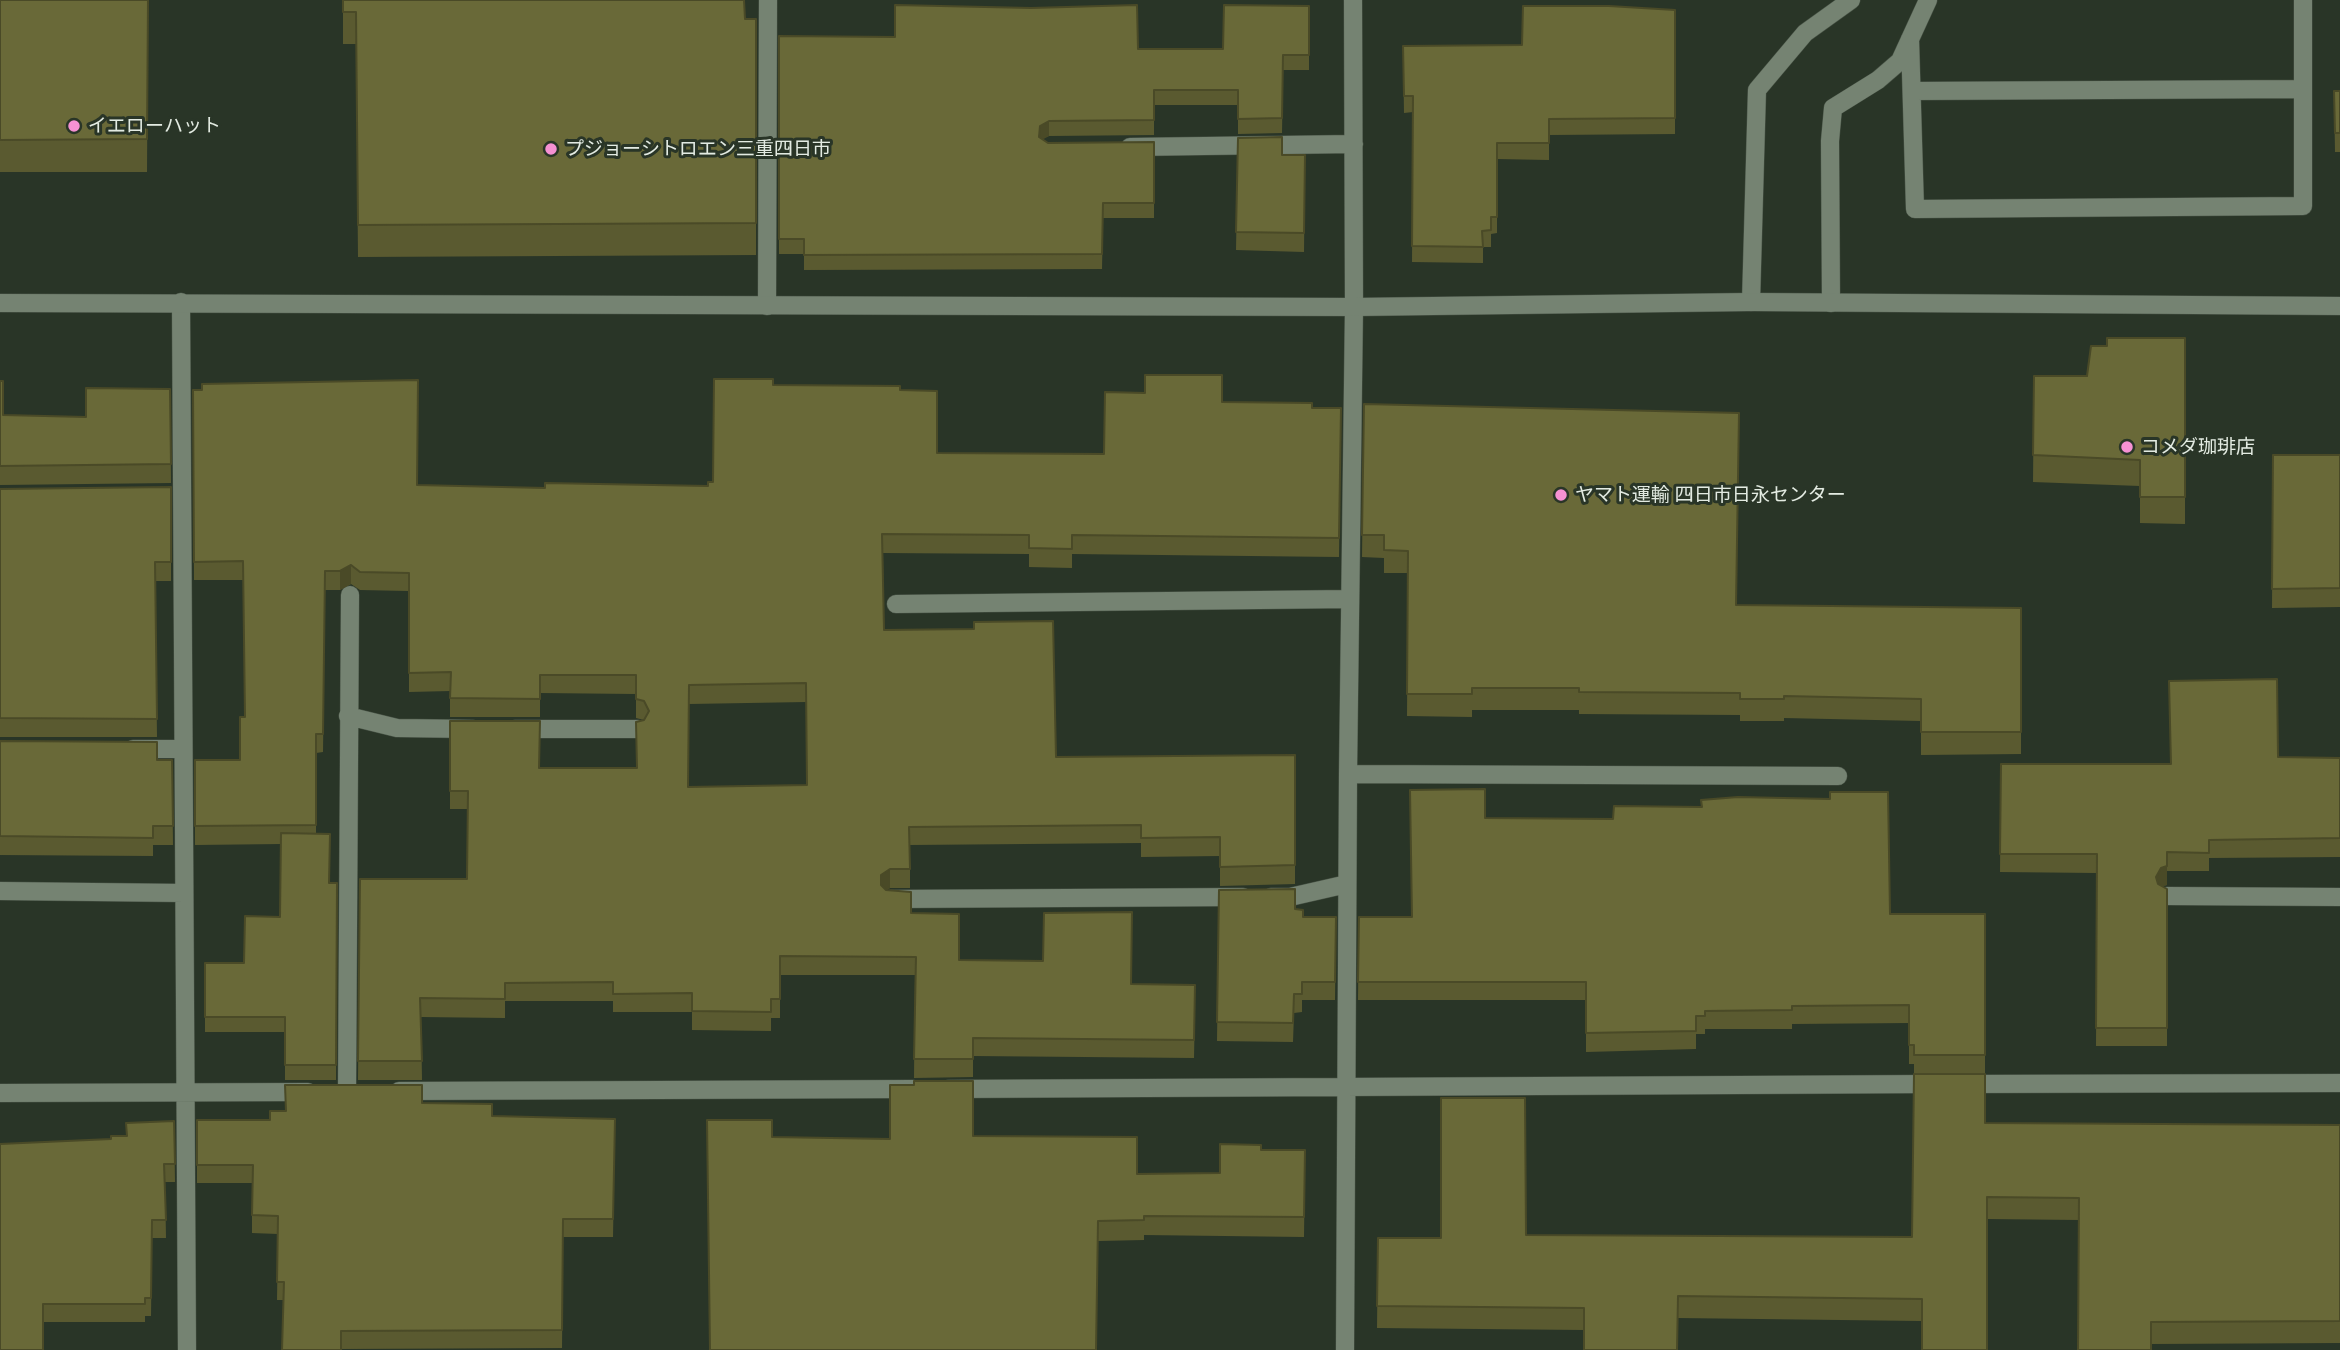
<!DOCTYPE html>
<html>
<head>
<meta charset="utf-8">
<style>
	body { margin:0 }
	canvas { display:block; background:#293527 }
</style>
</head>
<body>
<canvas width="2340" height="1350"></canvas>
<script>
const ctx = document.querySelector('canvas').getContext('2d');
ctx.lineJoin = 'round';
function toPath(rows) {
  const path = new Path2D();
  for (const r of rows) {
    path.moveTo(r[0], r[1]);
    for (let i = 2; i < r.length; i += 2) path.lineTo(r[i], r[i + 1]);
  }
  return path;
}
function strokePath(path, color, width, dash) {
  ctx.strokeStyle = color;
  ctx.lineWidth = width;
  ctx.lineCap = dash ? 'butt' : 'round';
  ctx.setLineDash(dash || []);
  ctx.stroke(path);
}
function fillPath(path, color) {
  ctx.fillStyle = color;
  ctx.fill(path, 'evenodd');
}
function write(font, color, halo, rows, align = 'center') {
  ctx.font = font + ' "Playfair Display","Noto Sans JP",serif';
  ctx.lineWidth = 6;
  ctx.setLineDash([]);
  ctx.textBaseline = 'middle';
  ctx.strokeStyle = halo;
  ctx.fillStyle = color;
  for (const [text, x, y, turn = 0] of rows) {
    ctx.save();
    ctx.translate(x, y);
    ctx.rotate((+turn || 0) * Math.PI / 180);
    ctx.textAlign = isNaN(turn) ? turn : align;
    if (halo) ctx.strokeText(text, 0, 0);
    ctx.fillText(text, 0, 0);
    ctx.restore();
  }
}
const service = toPath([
	[1910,39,1915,209,2303,206,2303,0],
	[1912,91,2303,89],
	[1751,302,1757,90,1805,33,1851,0],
	[1831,303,1830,141,1833,108,1878,80,1900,61,1928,0]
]);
const minor = toPath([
	[1130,147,1354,144],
	[181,302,187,1350],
	[767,306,768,0],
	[896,604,1350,599],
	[348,716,397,728,473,729],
	[515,729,638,729],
	[133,749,182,749],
	[1348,774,1838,776],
	[0,891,184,893],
	[2167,896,2340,897],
	[1271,897,1290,897,1347,884],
	[891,899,1243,897],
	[1963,1084,2340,1083],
	[948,1089,1935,1084],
	[399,1091,913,1089],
	[347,1092,350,595],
	[0,1093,308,1092],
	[1345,1350,1348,774,1354,307,1353,0]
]);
const tertiary = toPath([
	[0,303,1354,307,1751,302,2340,306]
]);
strokePath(service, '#485346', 19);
strokePath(minor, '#485346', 19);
strokePath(tertiary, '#485346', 19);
strokePath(service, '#758372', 18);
strokePath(minor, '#758372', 18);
strokePath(tertiary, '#758372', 18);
fillPath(toPath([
	[0,0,148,0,147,172,0,172],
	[343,0,756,19,756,255,358,257,356,44,343,44],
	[1309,6,1309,70,1283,70,1282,133,1238,134,1238,105,1154,105,1154,135,1049,136,1042,139,1048,143,1154,142,1154,218,1103,218,1102,269,804,270,804,254,779,254,779,36,1138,49,1223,49],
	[1675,10,1675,134,1549,135,1549,160,1497,159,1497,233,1491,234,1491,247,1483,247,1483,263,1412,262,1413,112,1404,113,1403,46,1522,45],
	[2334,91,2340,91,2340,152,2335,152],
	[1238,138,1282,155,1305,155,1304,252,1236,250],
	[2185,338,2185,524,2140,523,2140,486,2033,482,2034,376,2087,376,2107,346],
	[0,381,3,415,86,417,170,389,171,483,0,485],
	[773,385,900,390,937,453,1104,454,1222,402,1312,408,1341,408,1339,557,1072,554,1072,568,1029,567,1029,554,883,553,884,630,1056,757,1295,755,1295,884,1220,886,1220,856,1141,857,1141,843,910,845,910,888,890,888,886,890,959,960,1131,984,1195,1004,1194,1058,973,1056,973,1077,914,1078,915,975,780,975,780,1018,771,1018,771,1031,692,1030,692,1012,613,1012,613,1001,505,1001,505,1018,421,1017,422,1080,358,1080,360,879,467,879,467,809,450,809,450,721,539,768,637,768,644,720,636,718,636,694,540,693,540,717,450,717,450,691,409,692,409,591,360,590,351,584,340,590,325,590,323,752,316,753,316,834,329,883,337,883,336,1080,285,1080,285,1032,205,1032,205,963,244,963,280,917,281,844,195,845,195,760,240,760,245,717,243,580,194,580,193,390,417,485,545,488,708,486,713,482],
	[806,702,807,785,688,787,689,704],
	[1364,404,1736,605,2021,608,2021,754,1921,755,1921,721,1784,718,1784,721,1740,721,1740,715,1579,714,1579,710,1472,710,1472,717,1407,716,1408,573,1384,573,1384,558,1362,557],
	[2273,455,2340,455,2340,607,2272,608],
	[171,487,171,581,155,581,157,737,0,737,0,489],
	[0,741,157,760,172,760,173,845,153,845,153,856,0,855],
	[2278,757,2340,758,2340,857,2209,858,2209,871,2167,871,2167,885,2162,886,2167,889,2167,1046,2096,1046,2097,873,2000,872,2001,764,2170,764],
	[1485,818,1890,914,1985,914,1985,1073,1914,1073,1914,1064,1909,1064,1909,1023,1792,1024,1792,1029,1705,1029,1705,1034,1696,1034,1696,1049,1586,1052,1586,1000,1358,1000,1359,917,1412,917],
	[1219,890,1295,909,1303,917,1336,917,1335,1000,1302,1000,1302,1012,1294,1013,1293,1042,1217,1041],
	[422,1103,492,1116,615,1119,613,1237,563,1237,562,1348,341,1349,284,1300,277,1300,278,1234,252,1233,252,1183,197,1183,197,1120,270,1120,285,1111],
	[174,1121,175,1182,165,1182,166,1238,152,1238,151,1316,145,1316,145,1322,43,1322,0,1350,126,1136,126,1123],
	[1985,1123,2340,1125,2340,1343,2151,1344,2079,1220,1987,1219,1922,1321,1678,1318,1584,1330,1377,1328,1378,1238,1441,1238,1526,1235,1912,1237],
	[973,1136,1137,1174,1220,1173,1261,1150,1305,1150,1304,1237,1144,1235,1144,1240,1098,1241,772,1137,890,1139]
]), '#5a5a30');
fillPath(toPath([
	[1049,121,1049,136,1040,141,1039,152,1040,126],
	[351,565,351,584,340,590,340,571],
	[2167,866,2167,885,2161,887,2156,895,2156,877,2161,868],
	[890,869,890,888,881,894,881,875]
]), '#4a4a27');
const building = toPath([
	[0,0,148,0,147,139,0,140,0,0],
	[343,0,744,0,745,19,756,19,756,223,358,225,356,12,343,12,343,0],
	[895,5,1031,8,1137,5,1138,49,1223,49,1224,5,1309,6,1309,55,1283,55,1282,118,1238,119,1238,90,1154,90,1154,120,1049,121,1040,126,1039,137,1048,143,1154,142,1154,203,1103,203,1102,254,804,255,804,239,779,239,779,36,895,37,895,5],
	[1523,6,1609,6,1675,10,1675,118,1549,119,1549,143,1497,143,1497,217,1491,217,1491,230,1482,231,1483,247,1412,246,1413,96,1404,96,1403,46,1522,45,1523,6],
	[2334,91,2340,91,2340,133,2335,133,2334,91],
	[1282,137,1282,155,1305,155,1304,233,1236,232,1238,138,1282,137],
	[2107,338,2185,338,2185,497,2140,497,2140,460,2033,455,2034,376,2087,376,2091,346,2107,346,2107,338],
	[1145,375,1222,375,1222,402,1312,403,1312,408,1341,408,1339,538,1072,535,1072,549,1029,548,1029,535,882,534,884,630,974,629,974,622,1053,621,1056,757,1295,755,1295,865,1220,867,1220,837,1141,838,1141,825,909,827,910,869,890,869,881,875,881,885,886,890,911,892,911,913,959,914,959,960,1043,961,1044,913,1132,912,1131,984,1195,985,1194,1040,973,1038,973,1059,914,1059,916,957,780,956,780,999,771,999,771,1012,692,1011,692,993,613,994,613,982,505,983,505,999,420,998,422,1061,358,1061,360,879,467,879,468,791,450,791,450,721,540,721,539,768,637,768,636,722,644,720,649,711,644,701,636,699,636,675,540,675,540,699,450,698,451,672,409,673,409,573,360,572,351,565,340,571,325,571,323,734,316,734,316,825,195,826,195,760,240,760,240,717,245,717,243,561,194,562,193,390,202,390,202,384,418,380,417,485,545,488,545,483,708,486,708,482,713,482,714,379,773,379,773,385,900,386,900,390,937,391,937,453,1104,454,1105,392,1145,393,1145,375],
	[806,683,807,785,688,787,689,685,806,683],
	[0,381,3,381,3,415,86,417,86,388,170,389,171,464,0,466,0,381],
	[1364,404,1739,413,1736,605,2021,608,2021,732,1921,732,1921,699,1784,696,1784,699,1740,699,1740,693,1579,692,1579,688,1472,688,1472,694,1407,694,1408,551,1384,550,1384,535,1362,535,1364,404],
	[2273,455,2340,455,2340,588,2272,589,2273,455],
	[171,487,171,562,155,562,157,719,0,718,0,489,171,487],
	[2277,679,2278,757,2340,758,2340,838,2209,840,2209,853,2167,852,2167,866,2161,868,2156,877,2158,884,2167,889,2167,1028,2096,1028,2097,854,2000,854,2001,764,2171,764,2169,681,2277,679],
	[0,741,157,742,157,760,172,760,173,826,153,826,153,838,0,836,0,741],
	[1485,789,1485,818,1613,819,1614,806,1702,807,1701,800,1738,797,1830,799,1830,792,1888,792,1890,914,1985,914,1985,1055,1914,1055,1914,1045,1909,1045,1909,1005,1792,1006,1792,1010,1705,1011,1705,1016,1696,1016,1696,1031,1586,1033,1586,982,1358,982,1359,917,1412,917,1410,790,1485,789],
	[281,833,330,834,329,883,337,883,336,1065,285,1065,285,1017,205,1017,205,963,244,963,245,916,280,917,281,833],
	[1295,889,1295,909,1303,910,1303,917,1336,917,1335,982,1302,982,1302,994,1294,994,1293,1023,1217,1022,1219,890,1295,889],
	[1914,1074,1985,1074,1985,1123,2340,1125,2340,1321,2151,1322,2151,1350,2078,1350,2079,1198,1987,1197,1987,1350,1922,1350,1922,1299,1678,1296,1677,1350,1584,1350,1584,1308,1377,1306,1378,1238,1441,1238,1441,1098,1525,1098,1526,1235,1912,1237,1914,1074],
	[914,1081,973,1081,973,1136,1137,1137,1137,1174,1220,1173,1220,1144,1261,1145,1261,1150,1305,1150,1304,1217,1144,1216,1144,1220,1098,1221,1096,1350,710,1350,707,1120,772,1120,772,1137,890,1139,890,1085,914,1085,914,1081],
	[285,1085,422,1085,422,1103,492,1104,492,1116,615,1119,613,1219,563,1219,562,1330,341,1331,341,1350,282,1350,284,1282,277,1282,278,1216,252,1215,253,1165,197,1165,197,1120,270,1120,270,1111,286,1111,285,1085],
	[174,1121,175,1164,164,1164,166,1220,152,1220,151,1298,145,1298,145,1304,43,1304,43,1350,0,1350,0,1144,111,1139,111,1136,127,1136,126,1123,174,1121]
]);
fillPath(building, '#696938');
strokePath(building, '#4a4a27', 2);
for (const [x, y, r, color] of [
	[74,126,7,"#f591d2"],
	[551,149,7,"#f591d2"],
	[2127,447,7,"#f591d2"],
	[1561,495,7,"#f591d2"]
]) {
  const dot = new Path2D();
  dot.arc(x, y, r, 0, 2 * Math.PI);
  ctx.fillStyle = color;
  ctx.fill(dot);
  strokePath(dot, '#293527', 2.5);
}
write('19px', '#e3ebe2', '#293527', [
	["イエローハット",88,126],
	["プジョーシトロエン三重四日市",565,149],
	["コメダ珈琲店",2141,447],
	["ヤマト運輸 四日市日永センター",1575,495]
], 'left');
</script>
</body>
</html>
